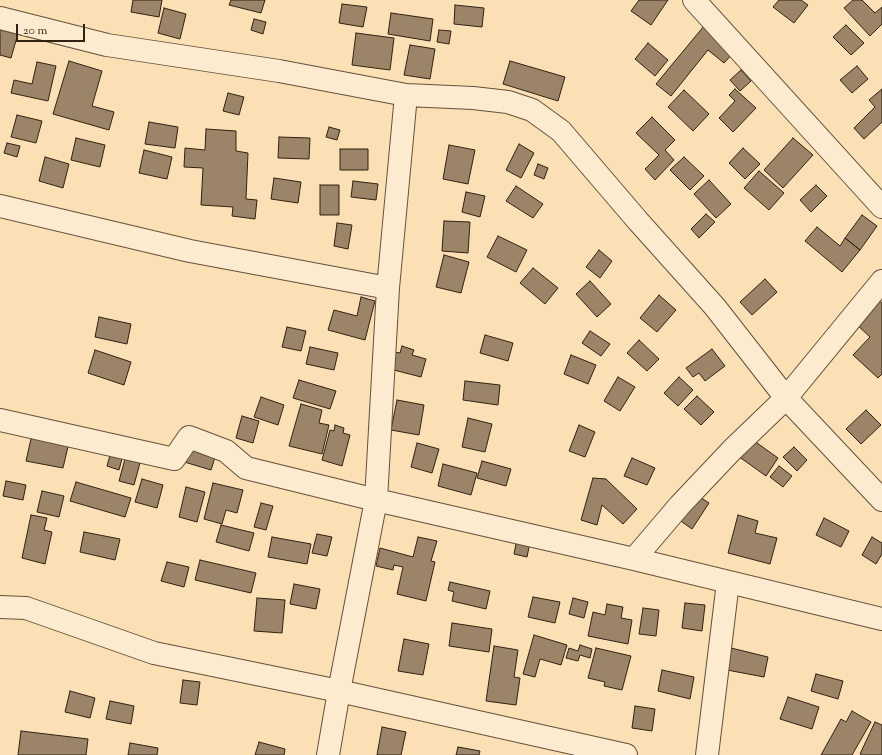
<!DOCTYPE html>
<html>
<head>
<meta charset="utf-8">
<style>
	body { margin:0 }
	#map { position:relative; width:882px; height:755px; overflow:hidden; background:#fce0b5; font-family:"Sorts Mill Goudy",serif }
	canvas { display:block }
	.scale { position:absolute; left:16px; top:24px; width:69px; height:18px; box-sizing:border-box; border:2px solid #312112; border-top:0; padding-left:5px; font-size:12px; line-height:14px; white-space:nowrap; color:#312112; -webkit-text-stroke:3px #fdebcf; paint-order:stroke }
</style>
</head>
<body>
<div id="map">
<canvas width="882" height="755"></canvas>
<div class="scale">20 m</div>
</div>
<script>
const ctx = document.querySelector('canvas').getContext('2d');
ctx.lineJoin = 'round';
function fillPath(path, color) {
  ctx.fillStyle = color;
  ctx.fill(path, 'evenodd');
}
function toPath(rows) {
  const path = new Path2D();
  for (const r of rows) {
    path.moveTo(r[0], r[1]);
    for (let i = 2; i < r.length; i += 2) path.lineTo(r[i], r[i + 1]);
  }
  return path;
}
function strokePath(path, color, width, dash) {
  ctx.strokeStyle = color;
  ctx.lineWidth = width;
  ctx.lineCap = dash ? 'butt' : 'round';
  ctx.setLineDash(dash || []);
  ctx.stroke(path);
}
const building = toPath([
	[133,0,162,0,159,17,131,12,133,0],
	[231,0,265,0,261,13,229,5,231,0],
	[639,0,668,0,651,25,631,11,639,0],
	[779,0,801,0,808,5,794,23,773,7,779,0],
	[853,0,862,0,875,13,882,7,882,24,870,36,844,8,853,0],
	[342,4,367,7,363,27,339,23,342,4],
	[455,5,484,8,482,27,454,24,455,5],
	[164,8,186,14,180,39,158,33,164,8],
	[391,13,433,19,430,41,388,34,391,13],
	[254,19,266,22,263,34,251,30,254,19],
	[0,25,19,30,11,58,0,55,0,25],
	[846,25,864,43,851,55,833,37,846,25],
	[704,26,735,51,724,63,708,50,671,96,656,84,704,26],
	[439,30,451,31,449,44,437,42,439,30],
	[356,33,394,38,390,70,352,65,356,33],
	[648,43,668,60,655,76,635,59,648,43],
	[410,45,435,49,430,79,404,75,410,45],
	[69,61,102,71,92,106,114,112,109,130,53,114,69,61],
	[510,61,565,77,558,101,503,84,510,61],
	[37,62,56,66,48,101,11,93,14,80,32,84,37,62],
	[857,66,868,79,852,93,840,80,857,66],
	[741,70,751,81,740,91,730,80,741,70],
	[735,89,756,108,733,132,719,118,735,101,729,95,735,89],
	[882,89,882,122,864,139,854,128,875,107,869,100,882,89],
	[684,90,709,114,693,131,668,107,684,90],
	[228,93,244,97,239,115,223,111,228,93],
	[17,115,42,121,36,143,11,137,17,115],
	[652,117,675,140,665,150,674,160,655,180,645,169,659,155,636,133,652,117],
	[149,122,178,127,175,148,145,144,149,122],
	[329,127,340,130,337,140,326,137,329,127],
	[206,129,236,131,236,151,248,153,246,199,257,200,255,219,232,216,233,207,201,205,203,168,184,167,185,148,205,150,206,129],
	[279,137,310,138,309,159,278,158,279,137],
	[76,138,105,145,100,167,71,160,76,138],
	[793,138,813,155,783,188,764,170,793,138],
	[7,143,20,146,17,157,4,153,7,143],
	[519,144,534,153,521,178,506,170,519,144],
	[449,145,475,150,468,184,443,179,449,145],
	[743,148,760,164,745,179,729,163,743,148],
	[340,149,368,149,368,170,340,170,340,149],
	[144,150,172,157,167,179,139,173,144,150],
	[45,157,69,164,63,188,39,181,45,157],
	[684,157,704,176,690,190,670,170,684,157],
	[538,164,548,168,544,179,534,175,538,164],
	[759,171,784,193,769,210,744,188,759,171],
	[274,178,301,182,298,203,271,199,274,178],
	[709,180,731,204,716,218,694,194,709,180],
	[353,181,378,184,376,200,351,197,353,181],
	[320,185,339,185,339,215,320,215,320,185],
	[816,185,827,196,811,212,800,200,816,185],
	[516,186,543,204,533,218,506,201,516,186],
	[466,192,485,196,480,217,462,212,466,192],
	[706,214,715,222,699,238,691,229,706,214],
	[862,215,877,226,860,250,845,238,862,215],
	[444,221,470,222,468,253,442,251,444,221],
	[337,223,352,225,348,249,334,246,337,223],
	[817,227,840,246,845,238,860,250,842,272,805,241,817,227],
	[498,236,527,250,516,272,487,257,498,236],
	[599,250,612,261,600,278,586,267,599,250],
	[444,255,469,262,461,293,436,287,444,255],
	[533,268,558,288,545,304,520,283,533,268],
	[765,279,777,292,752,315,740,302,765,279],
	[590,281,611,304,597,317,576,294,590,281],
	[659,295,676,310,657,332,640,318,659,295],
	[361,297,375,301,365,340,328,330,334,310,357,316,361,297],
	[876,298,882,303,882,374,878,378,853,355,870,337,854,322,876,298],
	[99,317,131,324,127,344,95,337,99,317],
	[287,327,306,331,301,351,282,347,287,327],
	[590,331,610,344,601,356,582,343,590,331],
	[485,335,513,343,508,361,480,353,485,335],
	[639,340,659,359,647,371,627,353,639,340],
	[402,346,414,350,412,355,426,359,421,377,390,369,395,352,400,353,402,346],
	[310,347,338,353,334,370,306,364,310,347],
	[712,349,725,366,705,381,699,373,693,377,686,368,712,349],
	[95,350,131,362,124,385,88,373,95,350],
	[571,355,596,365,588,384,564,374,571,355],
	[618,377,635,387,620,411,604,401,618,377],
	[679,377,693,390,678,406,664,393,679,377],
	[299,380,336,391,330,409,293,398,299,380],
	[465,381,500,385,498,405,463,400,465,381],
	[697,396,714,412,701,425,684,409,697,396],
	[261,397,284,405,278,425,254,417,261,397],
	[397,400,424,405,419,435,391,430,397,400],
	[301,404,322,410,319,423,329,425,322,454,289,446,301,404],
	[866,410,881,425,861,444,846,429,866,410],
	[242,416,259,421,253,443,236,438,242,416],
	[468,418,492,424,485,452,462,447,468,418],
	[335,425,344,428,343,433,350,435,342,466,322,460,330,430,334,431,335,425],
	[579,425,595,432,585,457,569,451,579,425],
	[33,430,70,438,63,468,26,461,33,430],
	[750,438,778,458,766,476,738,456,750,438],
	[417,443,439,449,432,473,411,467,417,443],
	[186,445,216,454,211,470,181,461,186,445],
	[794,447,807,460,797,471,783,457,794,447],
	[111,452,123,455,119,470,107,466,111,452],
	[632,458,655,468,647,485,624,476,632,458],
	[125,459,140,463,134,485,119,481,125,459],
	[482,461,511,469,506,486,477,478,482,461],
	[443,464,477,473,471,495,438,486,443,464],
	[779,466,792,476,783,487,770,477,779,466],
	[593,478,606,479,637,509,623,524,602,505,597,525,581,520,593,478],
	[142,479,163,485,157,508,135,502,142,479],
	[6,481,26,485,23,500,3,496,6,481],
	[76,482,131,498,125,517,70,501,76,482],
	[213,483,243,490,237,513,226,510,222,524,204,519,213,483],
	[186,487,205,492,197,522,179,517,186,487],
	[42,491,64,496,59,517,37,512,42,491],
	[695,494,709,503,692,529,678,519,695,494],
	[261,503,273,506,266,530,254,527,261,503],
	[31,515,47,518,44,530,52,532,45,564,22,558,31,515],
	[738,515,758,521,755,533,777,538,770,564,728,553,738,515],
	[824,518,849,531,841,547,816,535,824,518],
	[221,525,254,533,249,551,216,542,221,525],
	[84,532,120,539,115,560,80,552,84,532],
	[317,534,332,537,327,556,312,553,317,534],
	[272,537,311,544,307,564,268,557,272,537],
	[418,537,437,541,431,561,435,562,426,601,397,594,403,567,394,565,393,570,376,566,380,548,413,557,418,537],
	[872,537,882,543,882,554,876,564,862,555,872,537],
	[517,539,530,542,527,557,514,554,517,539],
	[200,560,256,573,251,593,195,580,200,560],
	[167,562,189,567,184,587,161,581,167,562],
	[450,582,490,591,486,609,452,601,454,592,448,590,450,582],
	[294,584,320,589,316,609,290,604,294,584],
	[533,597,560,602,555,623,528,617,533,597],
	[257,598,285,600,282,633,254,631,257,598],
	[573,598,588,602,584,618,569,614,573,598],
	[685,603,705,605,702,631,682,628,685,603],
	[607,604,623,607,621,618,632,620,628,644,588,636,593,612,605,615,607,604],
	[643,608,659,610,656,636,639,634,643,608],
	[452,623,492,629,489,652,449,646,452,623],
	[534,635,567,645,561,665,540,659,535,677,523,674,534,635],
	[404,639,429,644,423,675,398,671,404,639],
	[580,645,592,649,590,658,580,655,578,661,566,658,569,648,578,651,580,645],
	[494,646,518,650,514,677,520,678,516,705,486,701,494,646],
	[596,648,631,656,622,690,604,686,605,682,588,678,596,648],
	[731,648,768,657,764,677,727,670,731,648],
	[662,670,694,677,690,699,658,691,662,670],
	[816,674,843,681,838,699,811,691,816,674],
	[183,680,200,682,197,705,180,703,183,680],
	[70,691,95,698,90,718,65,712,70,691],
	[788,697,819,707,812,729,780,719,788,697],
	[110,701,134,706,131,724,106,719,110,701],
	[635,706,655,709,652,731,632,728,635,706],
	[852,711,871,722,852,755,821,755,841,719,846,722,852,711],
	[875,722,882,725,882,755,862,755,860,754,875,722],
	[382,727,406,732,401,755,377,755,382,727],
	[21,731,88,739,86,755,18,755,21,731],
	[259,742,285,749,284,755,255,755,259,742],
	[130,743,158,748,157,755,128,755,130,743],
	[458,747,480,751,479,755,456,755,458,747]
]);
fillPath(building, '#9b8467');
strokePath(building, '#312112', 1);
const street = toPath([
	[694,0,882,207],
	[0,18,107,45,279,71,406,95,473,98,508,102,532,110,561,131,638,221,715,307,786,398,882,500],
	[0,206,190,251,388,288],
	[0,420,174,459,189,437,226,451,246,468,376,500,634,559,882,619],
	[634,559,680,505,732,450,786,398,882,281],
	[0,607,26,608,154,653,339,691,626,755],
	[328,755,339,691,376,500,388,288,406,95],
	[707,755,728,582]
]);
strokePath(street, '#64513b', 24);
strokePath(street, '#fdebcf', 22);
</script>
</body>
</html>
